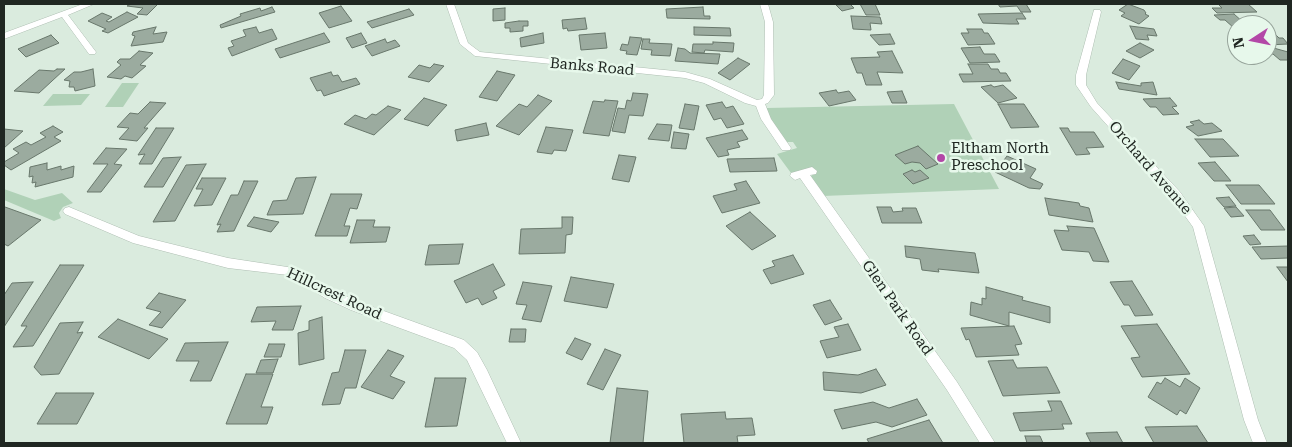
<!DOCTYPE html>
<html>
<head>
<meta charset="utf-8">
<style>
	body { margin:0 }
	#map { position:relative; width:1292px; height:447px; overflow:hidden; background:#daebde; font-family:"Roboto Serif",serif }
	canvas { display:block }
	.frame { position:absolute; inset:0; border:5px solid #202722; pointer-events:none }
	.north { position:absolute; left:1227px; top:15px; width:50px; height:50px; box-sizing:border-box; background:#e7f8eb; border:1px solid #97a49b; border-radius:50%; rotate:259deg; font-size:14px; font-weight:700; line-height:20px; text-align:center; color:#202722 }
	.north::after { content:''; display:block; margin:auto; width:18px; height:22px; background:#b347a7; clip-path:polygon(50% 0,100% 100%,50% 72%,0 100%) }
</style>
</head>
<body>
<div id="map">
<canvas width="1292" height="447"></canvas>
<div class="frame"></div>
<div class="north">N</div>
</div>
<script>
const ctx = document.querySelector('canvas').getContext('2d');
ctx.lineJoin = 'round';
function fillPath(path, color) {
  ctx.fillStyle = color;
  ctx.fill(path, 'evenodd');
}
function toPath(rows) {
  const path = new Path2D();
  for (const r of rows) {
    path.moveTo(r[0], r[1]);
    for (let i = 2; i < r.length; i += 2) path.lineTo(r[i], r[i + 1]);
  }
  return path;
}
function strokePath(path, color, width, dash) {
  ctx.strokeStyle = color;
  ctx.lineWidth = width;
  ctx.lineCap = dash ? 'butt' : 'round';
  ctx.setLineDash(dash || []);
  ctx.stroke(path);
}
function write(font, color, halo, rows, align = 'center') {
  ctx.font = font + ' "Roboto Serif",serif';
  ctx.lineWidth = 5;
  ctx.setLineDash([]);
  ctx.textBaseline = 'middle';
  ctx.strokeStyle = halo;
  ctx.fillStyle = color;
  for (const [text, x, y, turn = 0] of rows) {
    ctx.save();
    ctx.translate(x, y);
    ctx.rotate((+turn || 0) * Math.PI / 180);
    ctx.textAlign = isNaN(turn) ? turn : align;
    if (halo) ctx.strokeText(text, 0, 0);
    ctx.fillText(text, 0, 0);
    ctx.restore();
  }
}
fillPath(toPath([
	[122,83,139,83,123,107,105,107],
	[53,94,90,94,81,105,43,106],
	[954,104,999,189,823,196,810,177,815,173,811,168,791,173,777,154,797,148,793,142,786,142,769,119,767,111,767,108],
	[4,189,35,200,62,193,73,203,63,207,59,213,61,218,54,221,4,200]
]), '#b0d1b7');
const building = toPath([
	[131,4,158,4,147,15,137,14,143,8,127,6,131,4],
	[850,4,854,8,842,11,836,5,850,4],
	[860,4,875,4,880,15,866,15,860,4],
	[998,4,1031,4,1026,4,1031,12,1021,12,1017,6,1000,7,998,4],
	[1128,4,1144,10,1146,13,1145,14,1149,16,1139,24,1121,16,1125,13,1119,10,1128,4],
	[1218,4,1248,4,1257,12,1217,13,1212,8,1222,8,1218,4],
	[341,6,352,21,329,28,319,13,341,6],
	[272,7,275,12,221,28,220,25,241,16,240,14,260,8,261,11,272,7],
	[703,7,704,16,710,16,710,19,667,18,666,9,703,7],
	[505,8,505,20,493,21,493,9,505,8],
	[409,9,414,15,372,28,367,22,409,9],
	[127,12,138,17,108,33,102,31,106,29,88,21,102,13,112,17,106,21,109,22,127,12],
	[1022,13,1026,19,1016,19,1019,24,1009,24,983,23,978,14,1022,13],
	[1234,14,1244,23,1239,23,1241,25,1237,25,1237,28,1234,28,1225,20,1220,20,1214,15,1234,14],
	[851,16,880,17,882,24,870,23,871,30,853,29,851,16],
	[585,18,587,29,568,31,567,28,563,29,562,20,585,18],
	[519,21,528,21,528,26,523,26,523,31,510,32,510,28,505,28,505,23,519,21],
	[1130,26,1154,29,1157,36,1147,35,1149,40,1136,39,1130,26],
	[156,27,153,34,167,32,163,42,131,46,135,36,132,35,133,32,156,27],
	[256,27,259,33,272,29,277,39,232,56,228,48,234,46,231,41,246,36,243,30,256,27],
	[694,27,730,28,731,36,694,35,694,27],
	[967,29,982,29,984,33,988,33,995,44,968,45,961,33,969,33,967,29],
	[1267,31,1272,31,1279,38,1283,38,1288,44,1267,45,1267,31],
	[324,33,330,42,280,58,275,49,324,33],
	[361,33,367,43,352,48,346,38,361,33],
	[543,33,544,43,521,47,520,38,543,33],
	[605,33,607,48,581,50,579,35,605,33],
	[890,34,895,44,879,45,870,35,890,34],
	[51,35,59,43,26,57,18,49,51,35],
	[630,37,642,38,637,55,626,54,627,51,620,50,622,44,628,45,630,37],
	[385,39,387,43,395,40,400,46,372,56,365,46,385,39],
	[643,39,650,39,649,43,672,44,670,56,651,55,652,50,641,49,643,39],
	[713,42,734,43,733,52,705,50,704,53,692,52,693,44,713,44,713,42],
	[1140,43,1154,50,1140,58,1126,51,1140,43],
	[980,47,984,54,995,54,1000,62,970,63,961,48,980,47],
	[1270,47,1288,52,1288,60,1280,60,1273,54,1267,54,1267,48,1270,47],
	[678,48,685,49,690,53,720,54,718,64,675,61,678,48],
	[139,51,153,53,140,65,146,66,132,78,125,76,121,79,107,77,121,65,117,62,120,59,130,59,139,51],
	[892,51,903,73,877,72,882,85,866,85,862,73,857,73,851,58,880,57,877,52,892,51],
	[738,58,750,64,730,80,718,73,738,58],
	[1123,59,1140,66,1129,80,1112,73,1123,59],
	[434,64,444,66,429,82,408,77,419,65,430,68,434,64],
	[968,64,988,64,991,69,998,69,1000,73,1006,73,1011,81,963,82,959,74,973,74,968,64],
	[57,69,65,69,39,93,14,91,39,70,54,71,57,69],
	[93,69,95,86,75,91,74,87,69,87,70,81,64,80,74,72,81,72,93,69],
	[497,71,515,75,497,101,479,97,497,71],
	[331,72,333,76,338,75,342,82,356,78,360,84,324,96,321,90,317,91,310,78,331,72],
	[1116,82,1141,86,1141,83,1153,82,1157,95,1119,89,1116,82],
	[991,85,994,87,1003,85,1017,98,998,103,981,87,991,85],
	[836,90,838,93,849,91,856,100,829,106,819,93,836,90],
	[902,91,907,103,892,103,887,92,902,91],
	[633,93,648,94,643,116,629,115,625,133,612,131,618,108,625,109,627,100,631,101,633,93],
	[538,95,552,101,519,135,496,126,519,104,527,107,538,95],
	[424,98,447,105,428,126,404,119,424,98],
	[1170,98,1177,106,1172,107,1179,114,1163,115,1156,107,1150,107,1143,99,1170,98],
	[605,100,618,101,609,136,583,133,593,101,604,102,605,100],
	[150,102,166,103,144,128,148,128,137,141,119,139,129,128,117,127,130,113,138,114,150,102],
	[722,102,726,108,733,106,744,124,727,128,721,118,714,120,706,105,722,102],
	[685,104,699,106,694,130,679,128,685,104],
	[998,104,1024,104,1039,127,1011,128,998,104],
	[388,106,401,110,374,135,344,124,355,115,366,119,372,114,376,115,388,106],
	[1199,120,1204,124,1212,123,1222,131,1198,136,1186,127,1194,125,1190,122,1199,120],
	[486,123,489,135,457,141,455,130,486,123],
	[657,124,672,125,669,141,648,139,657,124],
	[53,126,63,132,54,137,61,141,11,170,4,165,4,162,19,153,13,149,26,142,31,145,46,137,40,133,53,126],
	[546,127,573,130,566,151,554,150,552,154,537,152,546,127],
	[156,128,174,128,152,164,139,164,145,154,138,155,156,128],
	[1060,128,1068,128,1070,132,1094,132,1104,147,1086,148,1090,154,1076,155,1060,128],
	[4,129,23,131,4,148,4,129],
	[742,130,748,139,737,142,740,147,727,150,729,155,718,157,706,138,742,130],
	[674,132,689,134,686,149,671,148,674,132],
	[1195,139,1223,139,1239,156,1210,157,1195,139],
	[918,146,938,164,926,169,920,163,912,162,905,164,895,155,918,146],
	[106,148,127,149,114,164,122,165,101,192,87,192,108,164,93,164,106,148],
	[619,155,636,157,629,182,612,179,619,155],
	[1007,156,1036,169,1030,178,1043,184,1040,189,1029,188,995,172,1007,156],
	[181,157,163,187,144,187,163,158,181,157],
	[774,158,777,171,730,172,727,159,774,158],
	[1215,162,1231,181,1214,181,1198,163,1215,162],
	[47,163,47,170,61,166,61,170,74,166,73,177,35,187,36,182,32,183,33,176,29,177,30,167,47,163],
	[206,164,175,221,153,222,186,165,206,164],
	[912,170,915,172,920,170,929,178,913,184,903,174,912,170],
	[316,177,303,214,267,215,273,201,287,200,296,178,316,177],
	[202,178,226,178,212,205,194,206,203,189,196,189,202,178],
	[244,181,258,181,234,231,217,232,221,224,217,225,231,195,238,195,244,181],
	[746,181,760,203,722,213,713,196,737,190,734,184,746,181],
	[1226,185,1259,185,1275,204,1241,204,1226,185],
	[331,194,362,194,357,209,350,208,344,226,350,226,347,236,315,236,331,194],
	[1229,197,1236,206,1224,207,1216,198,1229,197],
	[1045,198,1079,203,1080,206,1089,208,1093,222,1049,215,1045,198],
	[4,207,5,207,41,220,8,246,4,244,4,207],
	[877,207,891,207,893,212,903,211,902,208,916,208,922,223,882,223,877,207],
	[1236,207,1244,216,1231,217,1224,208,1236,207],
	[1246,210,1270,210,1285,230,1261,230,1246,210],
	[750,212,776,236,752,250,726,226,750,212],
	[254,217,279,222,271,232,247,226,254,217],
	[562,217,573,217,572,234,566,235,565,253,519,254,521,229,562,228,562,217],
	[357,220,375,220,373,227,390,227,386,242,350,243,357,220],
	[1067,226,1094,228,1109,262,1093,261,1089,252,1062,250,1054,230,1069,231,1067,226],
	[1254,235,1261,244,1250,245,1243,236,1254,235],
	[463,244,459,264,425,265,429,245,463,244],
	[905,246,975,253,979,273,938,269,939,272,922,270,920,259,906,257,905,246],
	[1288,246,1288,258,1261,259,1252,247,1288,246],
	[793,255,804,274,771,284,763,270,775,266,772,261,793,255],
	[493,264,505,285,493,291,497,298,482,305,478,298,466,303,454,281,493,264],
	[60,265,84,265,33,346,13,347,27,326,21,326,60,265],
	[1277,267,1288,267,1288,282,1277,267],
	[571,277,614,284,607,308,564,301,571,277],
	[1132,281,1153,315,1135,316,1129,305,1124,305,1110,282,1132,281],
	[33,282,4,327,4,295,12,283,33,282],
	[523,282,552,286,541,322,522,319,527,305,516,304,523,282],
	[986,287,1023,297,1022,300,1050,307,1050,323,1009,312,1009,326,970,315,971,302,982,305,982,298,986,299,986,287],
	[159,293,186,300,162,328,149,325,161,312,146,308,159,293],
	[830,300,842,319,825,325,813,305,830,300],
	[301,306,293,330,272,330,276,321,251,322,257,307,301,306],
	[322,317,324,359,299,365,298,333,309,330,309,321,322,317],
	[118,319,168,339,149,359,98,337,118,319],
	[83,322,77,333,83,332,59,374,41,375,34,367,60,323,83,322],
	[848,324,861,350,827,358,820,341,839,337,834,327,848,324],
	[1157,324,1190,374,1142,377,1131,358,1140,357,1121,326,1157,324],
	[1014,326,1022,344,1015,345,1019,355,976,357,969,339,966,340,961,328,1014,326],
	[511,329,526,329,525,342,509,342,511,329],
	[575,338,591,344,582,360,566,353,575,338],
	[228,342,211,381,190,381,199,361,176,361,185,343,228,342],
	[269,344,285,344,281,357,264,357,269,344],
	[605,349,621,355,603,390,587,384,605,349],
	[345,350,366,350,356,388,345,388,340,404,322,405,332,373,339,372,345,350],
	[388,350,404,356,390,376,405,382,393,399,361,387,388,350],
	[278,359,273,373,256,373,261,360,278,359],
	[1013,360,1017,368,1047,367,1060,393,1003,396,988,361,1013,360],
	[876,369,886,385,861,393,824,390,823,372,858,375,876,369],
	[246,374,273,374,261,407,273,407,267,424,226,424,246,374],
	[435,378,466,378,457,426,425,427,435,378],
	[1165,378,1180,387,1185,378,1200,388,1186,414,1180,410,1177,415,1148,397,1157,382,1161,384,1165,378],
	[617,388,648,391,643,443,610,443,617,388],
	[56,393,94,393,77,424,37,424,56,393],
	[917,399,927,415,892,427,876,422,842,429,834,410,873,402,889,408,917,399],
	[1048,401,1061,401,1072,424,1062,424,1064,429,1020,431,1013,413,1052,411,1048,401],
	[725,412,726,419,752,418,755,435,737,436,738,443,684,443,681,414,725,412],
	[929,420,943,443,869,443,867,439,929,420],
	[1197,426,1208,443,1154,443,1145,427,1197,426],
	[1117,432,1123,443,1091,443,1086,433,1117,432],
	[1025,436,1040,436,1043,443,1027,443,1025,436]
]);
fillPath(building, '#9bab9f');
strokePath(building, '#68776b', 1);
const minor = toPath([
	[83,4,94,4,68,15,96,52,95,54,89,54,62,17,4,39,4,33,83,4],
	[446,4,454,4,468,43,480,52,685,72,710,79,757,100,762,99,764,95,765,22,760,4,768,4,773,22,774,95,768,103,765,104,771,119,791,148,790,150,782,150,761,119,756,106,745,103,704,83,685,78,475,56,460,44,446,4],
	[1094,10,1100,10,1101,12,1086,75,1086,85,1097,103,1180,192,1204,226,1258,420,1267,443,1253,443,1244,420,1193,227,1172,198,1091,107,1076,85,1076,75,1094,10],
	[812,167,817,171,816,174,810,175,957,382,995,443,980,443,947,390,800,178,795,180,790,176,791,173,812,167],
	[69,207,139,236,228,258,294,268,333,290,359,302,464,340,477,352,487,370,521,443,507,443,467,360,454,348,351,310,325,298,288,275,228,268,133,243,65,214,63,211,65,208,69,207]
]);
strokePath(minor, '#aebeb2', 1);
fillPath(minor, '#fff');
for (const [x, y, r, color] of [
	[941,158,5,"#b347a7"]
]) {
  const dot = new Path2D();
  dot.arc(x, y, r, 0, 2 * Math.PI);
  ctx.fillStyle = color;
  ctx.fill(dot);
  strokePath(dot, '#e7f8eb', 2);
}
write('15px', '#202722', '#e7f8eb', [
	["Banks Road",592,67,5],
	["Orchard Avenue",1150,168,49],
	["Hillcrest Road",334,294,25],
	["Glen Park Road",897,308,55]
]);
write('15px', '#202722', '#e7f8eb', [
	["Eltham North",951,149],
	["Preschool",951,166]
], 'left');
</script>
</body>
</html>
